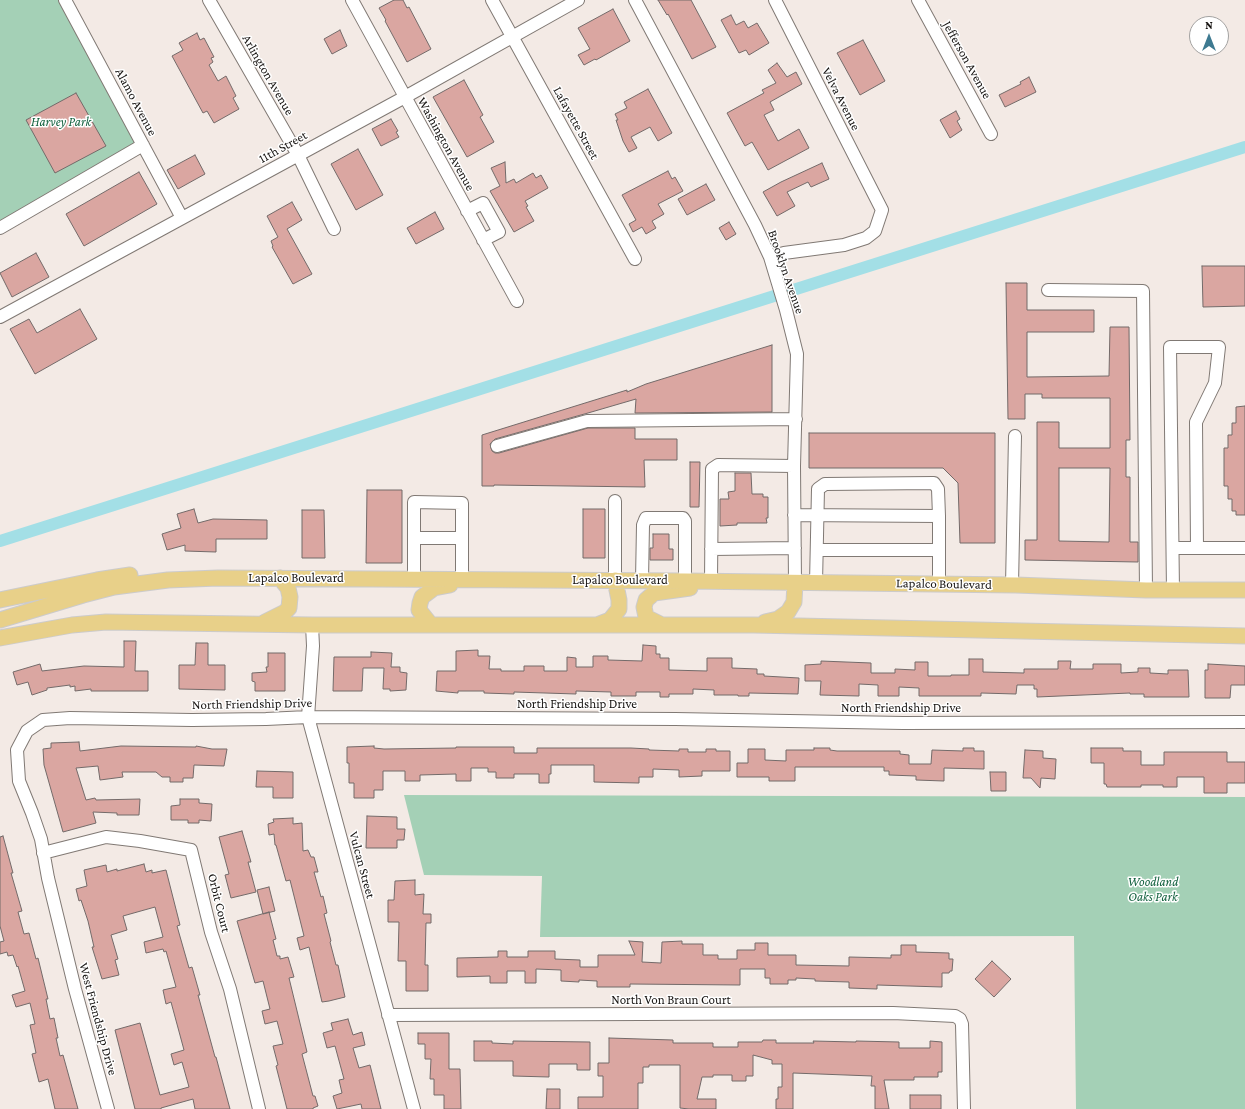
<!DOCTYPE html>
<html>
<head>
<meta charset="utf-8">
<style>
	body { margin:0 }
	#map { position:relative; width:1245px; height:1109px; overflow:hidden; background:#f3eae5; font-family:"Crimson Pro",serif }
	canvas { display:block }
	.north { position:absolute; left:1189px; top:16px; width:40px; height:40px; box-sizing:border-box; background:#fff; border:1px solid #a2a1a0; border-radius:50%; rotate:0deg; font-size:11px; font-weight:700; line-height:16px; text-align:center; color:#171412 }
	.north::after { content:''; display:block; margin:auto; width:14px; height:18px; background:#3e7a91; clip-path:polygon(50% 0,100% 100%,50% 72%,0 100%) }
</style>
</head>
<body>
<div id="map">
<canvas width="1245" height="1109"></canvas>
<div class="north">N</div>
</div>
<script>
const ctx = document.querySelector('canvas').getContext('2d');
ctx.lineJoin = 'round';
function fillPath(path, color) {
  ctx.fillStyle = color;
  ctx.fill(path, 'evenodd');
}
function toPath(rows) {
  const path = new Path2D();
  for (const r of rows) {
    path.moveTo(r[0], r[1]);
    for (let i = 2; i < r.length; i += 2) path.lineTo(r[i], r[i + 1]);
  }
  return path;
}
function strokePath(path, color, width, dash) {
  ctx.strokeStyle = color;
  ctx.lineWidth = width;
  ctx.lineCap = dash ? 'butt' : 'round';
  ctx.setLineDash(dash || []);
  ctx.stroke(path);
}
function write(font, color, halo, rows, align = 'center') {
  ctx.font = font + ' "Crimson Pro",serif';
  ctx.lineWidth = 3;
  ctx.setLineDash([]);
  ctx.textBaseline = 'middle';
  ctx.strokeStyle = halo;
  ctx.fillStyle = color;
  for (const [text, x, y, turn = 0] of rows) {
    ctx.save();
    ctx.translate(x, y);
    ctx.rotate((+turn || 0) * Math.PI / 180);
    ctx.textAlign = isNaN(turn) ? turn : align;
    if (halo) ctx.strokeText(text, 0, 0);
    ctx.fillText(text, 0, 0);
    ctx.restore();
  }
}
fillPath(toPath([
	[0,0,65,0,143,145,0,228],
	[404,795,1245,797,1245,1109,1076,1109,1074,936,540,937,542,876,424,875]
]), '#a4d0b6');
strokePath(toPath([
	[0,541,1245,147]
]), '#a3dfe6', 12);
const building = toPath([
	[394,0,403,0,407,8,409,7,431,49,407,62,385,21,386,20,379,8,394,0],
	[658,0,691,0,716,47,692,59,668,14,667,15,658,0],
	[613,9,630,41,596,60,595,59,584,65,578,55,590,49,578,28,613,9],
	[731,15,736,25,744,21,748,28,757,23,769,43,749,55,746,50,739,53,721,20,731,15],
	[340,30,347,46,332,54,324,39,340,30],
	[197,33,200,40,204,38,214,57,211,58,213,62,209,65,218,81,226,76,236,96,233,98,239,109,214,123,207,111,203,113,172,56,183,50,179,43,197,33],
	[863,40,885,81,860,95,837,53,863,40],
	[777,63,787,77,796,72,802,84,770,102,774,110,764,115,778,141,799,129,809,148,768,170,752,142,745,146,727,113,764,93,762,90,776,83,768,70,777,63],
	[1029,77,1036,92,1005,107,999,95,1021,84,1020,82,1029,77],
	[464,80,483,115,480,117,494,142,467,157,433,97,464,80],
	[648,89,672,133,658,141,650,127,631,137,637,148,629,152,623,141,616,120,618,120,615,114,627,108,624,102,648,89],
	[76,93,106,146,55,173,26,120,76,93],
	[956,111,960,119,957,121,962,130,950,138,940,120,956,111],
	[391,119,398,131,396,132,399,137,381,146,372,129,391,119],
	[358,149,383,195,356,210,331,164,358,149],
	[195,155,205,174,178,189,167,170,195,155],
	[505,162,506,183,514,179,516,183,533,173,536,178,541,175,548,188,525,201,528,206,526,207,534,221,514,232,490,191,500,186,491,168,505,162],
	[822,163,829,179,811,187,808,182,787,192,795,206,777,216,763,192,781,182,822,163],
	[668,171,672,179,675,177,683,191,658,204,664,214,652,221,656,228,646,234,642,227,633,232,629,224,636,220,622,195,668,171],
	[139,172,157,204,84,246,66,214,139,172],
	[706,184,715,200,687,215,678,199,706,184],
	[292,202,302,220,287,229,312,274,293,284,272,247,273,246,271,241,278,237,267,216,292,202],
	[435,212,444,229,416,244,407,228,435,212],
	[729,222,736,234,726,240,719,228,729,222],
	[36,253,49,277,12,297,0,273,36,253],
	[1202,266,1245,266,1245,306,1203,307,1202,266],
	[1006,283,1027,283,1027,310,1094,310,1094,332,1027,332,1027,377,1109,376,1110,327,1129,327,1130,440,1126,440,1126,477,1130,477,1130,542,1138,542,1138,562,1025,560,1025,540,1037,540,1037,422,1059,422,1059,448,1110,448,1110,398,1042,398,1042,394,1025,394,1025,419,1008,419,1006,283],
	[1059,468,1110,468,1109,542,1059,541,1059,468],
	[80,309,97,339,35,374,10,329,29,319,37,333,80,309],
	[772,345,772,412,635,413,636,399,588,413,495,439,490,444,492,451,495,453,499,453,588,428,635,428,635,439,677,439,677,460,644,460,645,487,494,485,494,486,482,486,482,435,627,390,627,392,646,384,772,345],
	[1245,406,1245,515,1236,515,1236,511,1232,511,1232,499,1228,499,1228,486,1224,486,1224,448,1228,448,1228,435,1232,435,1232,423,1236,423,1236,407,1245,406],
	[809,433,995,433,995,543,960,543,958,483,943,468,809,468,809,433],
	[690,462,700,462,699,507,690,507,690,462],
	[735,473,751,473,752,494,763,494,763,497,768,497,768,518,766,518,767,523,737,523,737,525,720,526,720,499,729,499,728,492,735,491,735,473],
	[367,490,402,490,402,563,366,563,367,490],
	[194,509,198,523,213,519,267,520,267,539,216,539,216,552,185,551,185,545,167,550,162,534,181,528,177,514,194,509],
	[583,509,605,509,605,558,583,558,583,509],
	[302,510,324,510,325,558,302,558,302,510],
	[653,534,669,534,669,549,673,549,673,560,650,560,650,548,653,548,653,534],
	[124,641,136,641,135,671,148,671,148,691,91,691,91,689,75,691,75,686,70,687,70,685,47,688,47,690,32,695,28,682,17,685,13,672,40,664,42,671,84,666,124,667,124,641],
	[196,643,208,643,208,665,225,665,225,690,179,689,179,665,195,665,196,643],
	[643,645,656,646,656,654,660,654,660,658,669,658,669,670,707,671,707,658,732,658,732,668,757,669,757,674,764,674,764,676,799,678,798,694,749,693,749,696,738,696,738,695,714,695,714,690,693,689,693,694,669,694,669,697,660,697,660,692,636,692,636,696,611,696,611,692,576,691,576,694,514,692,514,694,484,693,484,691,458,691,458,693,436,691,437,671,456,671,456,651,478,650,478,656,490,656,489,669,501,669,501,671,524,671,524,666,544,666,544,671,567,671,567,657,576,658,576,667,593,667,593,656,608,656,608,660,642,661,643,645],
	[371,652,392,653,391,667,400,667,400,672,407,673,406,690,390,691,390,689,383,689,384,668,363,668,362,691,333,691,334,657,371,657,371,652],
	[268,653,285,653,285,691,255,691,255,682,252,681,252,673,267,672,266,667,268,667,268,653],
	[969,659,983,659,983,672,1024,673,1024,669,1058,669,1058,661,1071,661,1070,669,1093,669,1093,664,1121,664,1121,673,1138,672,1138,668,1150,668,1150,673,1168,674,1168,670,1188,670,1189,697,1144,697,1144,694,1130,694,1130,693,1037,697,1037,689,1034,689,1034,685,1017,685,1016,694,981,693,981,696,919,696,919,688,899,687,899,696,878,696,878,685,859,684,859,696,820,695,821,681,805,681,805,665,821,664,821,661,871,663,871,673,895,673,895,669,915,670,915,662,928,662,928,676,951,676,951,675,969,675,969,659],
	[1208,664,1245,666,1245,685,1231,685,1230,698,1205,698,1205,670,1208,670,1208,664],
	[79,742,80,751,121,746,196,747,196,746,212,749,227,749,224,766,194,765,193,778,183,778,183,782,170,782,170,777,162,777,156,772,122,772,123,777,100,780,98,766,76,768,86,800,95,798,96,800,140,799,139,815,117,815,117,813,93,812,96,823,63,832,44,765,43,749,51,748,51,743,79,742],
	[374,746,374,748,384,749,456,748,456,747,514,747,514,753,537,753,537,748,631,748,649,749,649,750,679,751,679,749,688,749,688,752,706,752,706,749,716,749,716,751,730,751,730,771,702,771,702,776,679,777,679,770,653,769,653,777,639,777,639,783,594,782,594,765,551,765,551,774,549,774,549,783,539,783,539,774,514,774,514,778,496,778,496,772,488,772,488,768,471,768,471,781,456,781,456,774,420,775,420,781,405,781,405,771,383,771,383,790,374,790,374,798,354,798,354,783,349,783,349,763,347,763,347,747,374,746],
	[814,748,830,748,830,750,837,751,900,751,900,754,909,755,909,764,931,764,932,750,963,751,963,748,974,748,974,751,984,751,984,769,944,768,944,781,916,780,916,776,889,775,889,771,884,771,884,767,795,767,795,781,769,781,769,777,737,777,737,763,748,763,748,749,765,749,765,760,786,761,786,750,814,750,814,748],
	[1091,748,1123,748,1123,751,1141,751,1141,765,1164,765,1164,752,1227,752,1227,762,1245,762,1245,783,1227,783,1227,793,1204,793,1204,777,1177,777,1177,787,1163,787,1163,785,1141,785,1141,787,1107,787,1106,784,1104,784,1104,763,1091,763,1091,748],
	[1025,750,1043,751,1043,758,1056,759,1055,779,1041,778,1040,788,1031,778,1023,778,1025,750],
	[257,771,293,772,293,798,273,798,273,787,256,787,257,771],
	[990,772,1006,772,1006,791,991,791,990,772],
	[180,799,199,799,199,803,212,804,211,821,199,820,199,823,188,823,188,820,171,820,171,806,180,805,180,799],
	[367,816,397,817,397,829,405,829,404,840,397,840,397,848,366,848,367,816],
	[293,818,293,824,302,823,303,851,308,850,311,857,314,857,318,872,314,872,321,897,323,896,327,913,324,914,331,941,330,942,336,965,338,965,345,997,329,1001,322,1002,309,947,300,950,297,938,304,936,290,880,286,881,276,845,275,845,274,834,269,835,268,824,274,822,273,819,293,818],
	[242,831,251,862,248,862,256,892,231,898,225,875,229,874,219,837,242,831],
	[3,836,13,873,11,873,22,911,18,912,24,934,29,933,36,959,38,958,48,999,46,999,50,1019,54,1018,58,1038,56,1038,60,1056,63,1055,78,1109,55,1109,48,1079,39,1082,32,1054,36,1053,30,1025,35,1024,30,1003,16,1007,12,995,25,991,18,966,17,967,13,955,8,956,7,952,0,954,0,942,4,941,0,926,0,837,3,836],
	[144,864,146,872,152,870,152,873,166,870,180,925,177,926,189,968,192,967,200,995,198,995,215,1057,216,1057,230,1109,195,1109,193,1099,161,1108,161,1109,135,1109,115,1030,140,1023,160,1095,189,1087,182,1062,174,1065,171,1054,184,1050,171,1002,166,1004,163,990,176,987,166,951,164,952,163,949,146,953,144,942,163,937,155,907,123,916,127,930,111,935,118,959,115,960,119,975,102,979,92,947,94,947,88,921,81,900,79,901,76,889,87,886,84,870,106,865,107,872,117,869,117,871,144,864],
	[415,880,415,895,424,894,423,914,431,914,431,923,426,923,425,965,428,965,428,991,406,991,406,961,398,961,399,922,388,922,388,900,394,900,395,881,415,880],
	[269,887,275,911,263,914,257,890,269,887],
	[269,912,276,939,273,940,277,956,280,956,280,959,288,957,294,977,289,978,307,1052,302,1054,313,1096,315,1096,318,1106,313,1108,313,1109,287,1109,276,1066,278,1065,273,1046,283,1044,277,1021,265,1024,262,1011,270,1009,263,981,255,983,237,921,269,912],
	[629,941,643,942,642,962,661,963,662,942,682,941,682,944,703,944,703,955,718,955,718,959,737,959,737,950,755,950,755,943,768,943,768,955,796,955,796,965,849,966,849,957,891,958,891,955,901,955,901,945,916,945,916,952,949,953,949,959,953,959,952,971,950,971,949,973,942,973,942,987,877,985,877,989,849,988,849,982,815,981,815,979,796,978,796,980,788,980,788,984,770,984,770,978,765,978,765,969,740,969,740,985,630,984,630,987,597,987,597,981,579,980,579,982,561,981,561,970,536,969,536,983,525,983,525,971,507,971,507,983,490,983,490,976,457,977,457,958,498,957,498,951,507,951,507,957,528,957,528,951,555,951,555,959,580,960,580,967,598,967,598,955,635,955,629,941],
	[992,961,1011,979,994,997,975,979,992,961],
	[348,1019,353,1035,362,1032,365,1045,353,1048,359,1068,370,1065,381,1109,362,1109,361,1104,337,1109,333,1096,342,1093,339,1080,344,1079,335,1046,327,1048,323,1033,333,1030,331,1023,348,1019],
	[418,1033,449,1033,449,1069,460,1069,461,1109,444,1109,444,1095,434,1095,434,1079,430,1079,431,1059,425,1059,425,1044,418,1044,418,1033],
	[609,1038,673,1040,673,1043,713,1043,713,1047,738,1047,738,1042,762,1042,763,1040,776,1040,776,1043,814,1043,813,1041,856,1042,856,1041,899,1042,899,1048,930,1048,930,1041,942,1042,942,1072,938,1072,938,1077,914,1077,914,1080,884,1080,889,1109,875,1109,875,1086,871,1086,872,1076,793,1073,793,1109,776,1109,776,1099,778,1099,778,1087,782,1087,782,1064,772,1064,772,1060,753,1055,753,1076,746,1076,746,1081,732,1081,732,1075,713,1075,713,1077,702,1077,697,1099,716,1099,716,1109,689,1109,680,1108,680,1065,649,1065,649,1067,643,1067,643,1083,638,1083,638,1109,578,1109,578,1097,603,1097,603,1076,598,1076,598,1063,609,1063,609,1038],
	[474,1041,492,1041,492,1043,513,1044,513,1041,590,1042,590,1070,577,1070,577,1064,549,1064,549,1077,513,1076,513,1061,474,1061,474,1041],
	[547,1089,560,1089,560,1109,546,1109,547,1089],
	[910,1095,941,1095,941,1109,910,1109,910,1095]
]);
fillPath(building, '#daa6a1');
strokePath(building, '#736a69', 1);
const minor = toPath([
	[65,0,182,218],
	[209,0,298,155,334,229],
	[352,0,517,301],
	[492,0,635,259],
	[635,0,755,225,770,257,786,310,797,354,794,466,795,583],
	[918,0,991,134],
	[467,211,483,203,499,232,483,240],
	[0,228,143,145],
	[770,257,784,253,844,245,866,238,875,231,882,210,775,0],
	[1048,290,1143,291,1146,590],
	[0,317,405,97,578,0],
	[497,446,587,421,796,419],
	[794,515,939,516,939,584],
	[414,538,414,502,462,503,462,538],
	[1173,548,1245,548],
	[711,549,795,548],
	[817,550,939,550],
	[414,579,414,538,462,538,462,579],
	[615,580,615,501],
	[642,580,643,525,645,520,646,518,683,518,685,521,685,581],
	[711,581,712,469,718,465,794,466],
	[816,583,818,489,825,484,934,483,938,489,939,516],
	[1012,585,1015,436],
	[1173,591,1170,347,1219,347,1215,383,1196,422,1197,548],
	[312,625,313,646,308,717,414,1109],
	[43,853,106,837,140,841,191,850,211,932,230,989,259,1109],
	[388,1015,893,1013,955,1016,960,1019,962,1024,964,1109],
	[108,1109,75,989,48,878,41,839,32,813,19,781,17,750,27,731,43,720,70,718,192,720,266,719,308,717,675,719,903,723,1245,722]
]);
const major = toPath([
	[0,600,97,580,130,575],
	[0,620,83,595,114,587,168,580,218,578,685,581,1016,585,1146,590,1245,590],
	[265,622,285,612,289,608,290,597,288,588,280,578],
	[765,622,778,619,788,612,794,602,795,583],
	[431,625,419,610,420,603,422,597,434,588,450,585],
	[597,625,610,620,619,609,619,600,615,580],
	[662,625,646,617,644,607,646,600,654,593,690,588],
	[0,638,72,625,106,622,312,625,754,625,1245,636]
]);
strokePath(minor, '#807974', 14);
strokePath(major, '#cccbcb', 17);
strokePath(minor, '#fff', 12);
strokePath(major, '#e8d089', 15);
write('13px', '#171412', '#fff', [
	["Jefferson Avenue",967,60,61],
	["Arlington Avenue",268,75,60],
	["Velva Avenue",841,99,63],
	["Alamo Avenue",136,102,62],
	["Lafayette Street",576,123,61],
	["Washington Avenue",446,144,61],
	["11th Street",283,147,-29],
	["Brooklyn Avenue",786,272,71],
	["Lapalco Boulevard",296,578],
	["Lapalco Boulevard",620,580],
	["Lapalco Boulevard",944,584,1],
	["North Friendship Drive",252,704,-1],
	["North Friendship Drive",577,704],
	["North Friendship Drive",901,708],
	["Vulcan Street",362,865,75],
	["Orbit Court",219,903,76],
	["North Von Braun Court",671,1000],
	["West Friendship Drive",98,1019,75]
]);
write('italic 13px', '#146240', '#fff', [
	["Harvey Park",61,122],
	["Woodland",1153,882],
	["Oaks Park",1153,897]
]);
</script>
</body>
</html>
